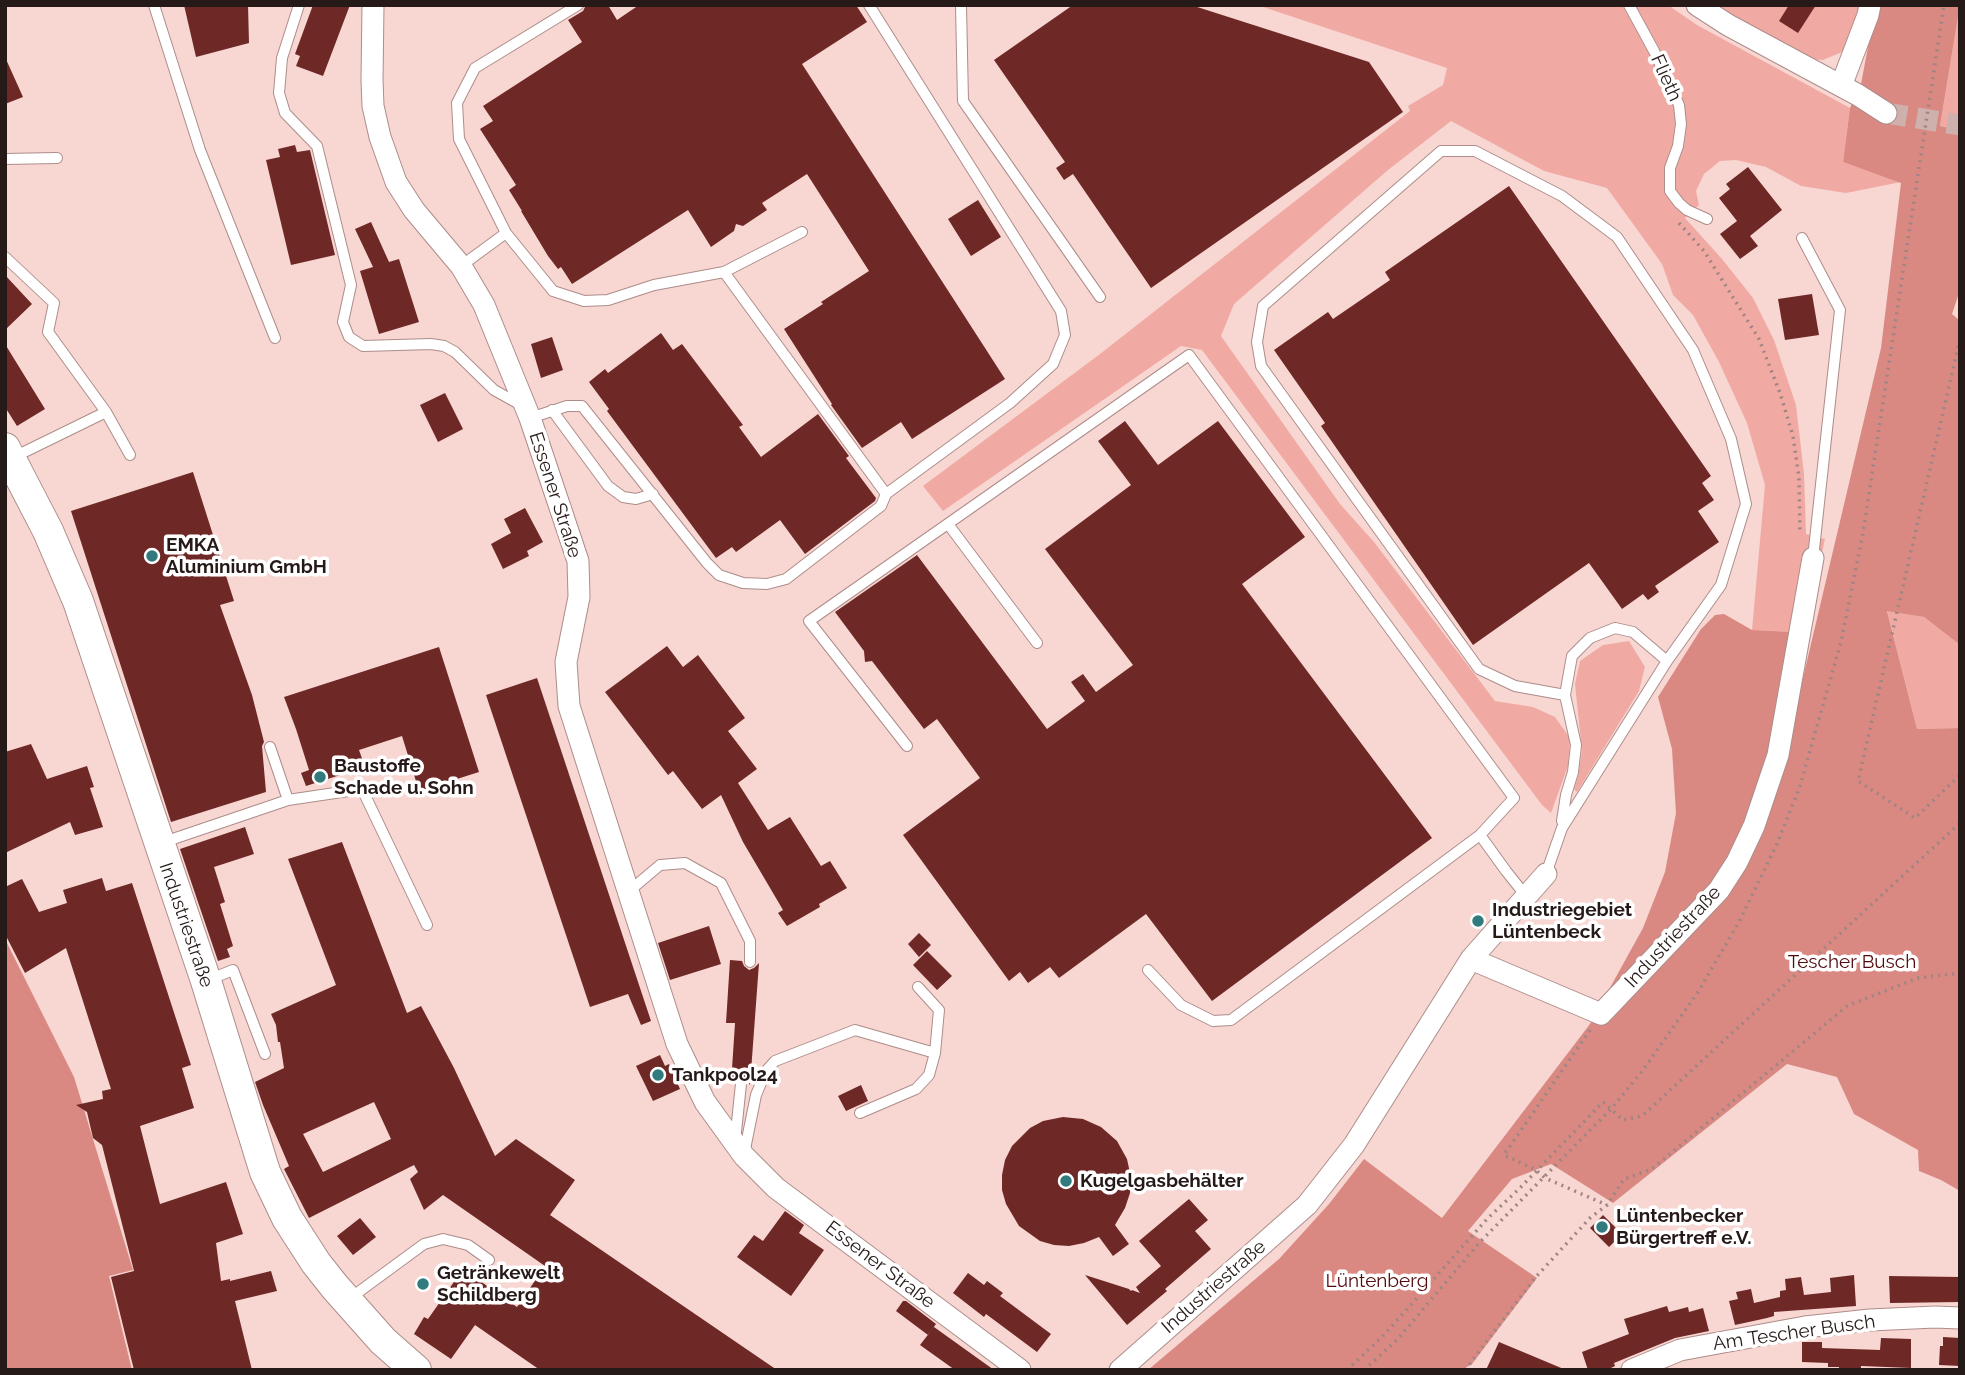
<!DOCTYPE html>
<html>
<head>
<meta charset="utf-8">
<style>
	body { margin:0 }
	#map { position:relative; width:1965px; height:1375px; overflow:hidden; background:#f8d6d2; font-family:Raleway,sans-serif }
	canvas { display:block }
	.frame { position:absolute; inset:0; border:7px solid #261a19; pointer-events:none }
</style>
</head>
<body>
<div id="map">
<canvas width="1965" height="1375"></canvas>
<div class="frame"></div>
</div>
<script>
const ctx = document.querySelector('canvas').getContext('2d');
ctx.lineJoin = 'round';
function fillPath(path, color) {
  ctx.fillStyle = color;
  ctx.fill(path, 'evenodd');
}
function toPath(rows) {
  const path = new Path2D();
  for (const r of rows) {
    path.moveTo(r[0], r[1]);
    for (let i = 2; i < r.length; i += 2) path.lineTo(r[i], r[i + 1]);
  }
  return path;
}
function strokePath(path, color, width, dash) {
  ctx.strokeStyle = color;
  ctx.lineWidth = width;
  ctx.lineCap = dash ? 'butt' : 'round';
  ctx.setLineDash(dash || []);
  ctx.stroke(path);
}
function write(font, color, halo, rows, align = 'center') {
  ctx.font = font + ' Raleway,sans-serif';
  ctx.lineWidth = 7;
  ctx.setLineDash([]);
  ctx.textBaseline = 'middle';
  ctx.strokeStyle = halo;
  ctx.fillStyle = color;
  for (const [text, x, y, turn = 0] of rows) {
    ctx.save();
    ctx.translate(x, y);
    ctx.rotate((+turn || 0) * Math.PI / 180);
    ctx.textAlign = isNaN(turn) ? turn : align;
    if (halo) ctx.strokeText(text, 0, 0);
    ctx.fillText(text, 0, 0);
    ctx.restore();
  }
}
fillPath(toPath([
	[1257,5,1668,5,1697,25,1850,108,1843,162,1901,182,1846,193,1801,186,1766,167,1736,160,1720,161,1704,174,1696,191,1699,205,1685,218,1722,259,1753,298,1774,340,1796,405,1804,474,1806,534,1825,539,1806,622,1793,632,1752,630,1765,485,1747,423,1719,362,1693,315,1673,295,1662,264,1607,188,1544,171,1451,121,1388,170,1234,304,1221,336,1340,504,1374,542,1495,701,1533,707,1555,717,1570,738,1568,766,1551,813,1542,805,1202,350,1181,346,943,511,923,486,1100,354,1410,111,1408,106,1443,85,1447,68],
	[1707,5,1861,5,1854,34,1842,52,1823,60,1807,59],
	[1960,5,1960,129,1940,126],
	[1887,610,1924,617,1960,645,1960,728,1917,729],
	[1629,641,1645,667,1639,691,1577,792,1574,789,1578,777,1582,751,1575,684,1580,661,1603,645]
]), '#f1aaa3');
fillPath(toPath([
	[1876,5,1960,5,1940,126,1960,130,1960,290,1952,314,1960,321,1960,645,1924,617,1887,611,1917,729,1960,728,1960,1191,1941,1180,1919,1171,1918,1150,1854,1114,1837,1077,1787,1064,1613,1203,1551,1164,1512,1179,1468,1231,1537,1278,1472,1364,1462,1370,1148,1370,1279,1259,1329,1204,1364,1159,1442,1218,1590,1024,1643,928,1665,872,1676,813,1672,749,1658,697,1701,629,1715,615,1724,614,1752,630,1793,632,1789,737,1881,348,1901,183,1843,162,1850,108,1861,84],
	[5,939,74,1077,133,1270,109,1276,132,1370,5,1370]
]), '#d98982');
fillPath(toPath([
	[184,5,248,5,249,43,196,57],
	[313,5,350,5,323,76,296,66,300,56,295,54],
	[586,5,608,5,617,20,639,5,856,5,867,22,802,64,1005,379,912,439,901,422,862,448,831,405,832,404,784,329,823,304,821,302,869,271,807,174,762,203,767,210,743,226,736,224,734,231,711,247,688,210,572,284,561,267,558,269,548,256,521,211,522,211,509,190,516,185,480,129,493,121,483,106,582,42,568,20,583,11],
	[1073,5,1191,5,1369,62,1403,112,1151,288,1073,174,1064,180,1056,168,1065,162,994,60],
	[1789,5,1816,5,1798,33,1779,21],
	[5,57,23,97,5,104],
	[295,145,297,152,310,150,335,255,291,265,266,160,280,157,278,149],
	[1748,167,1782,210,1750,236,1758,246,1740,259,1720,234,1737,221,1719,198,1730,189,1726,184],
	[1509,186,1711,476,1702,483,1714,500,1698,511,1719,542,1655,586,1659,592,1648,600,1643,594,1622,609,1589,563,1473,645,1321,426,1325,423,1274,350,1328,312,1333,319,1390,280,1385,272],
	[978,200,1001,237,971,256,948,219],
	[371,222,389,262,399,259,419,322,379,334,360,271,373,267,355,229],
	[5,275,32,304,5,330],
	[1812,294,1819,335,1785,340,1778,299],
	[661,333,673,350,682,344,743,425,739,427,761,457,818,414,849,456,846,458,876,498,875,501,805,554,780,520,736,552,732,547,716,558,607,411,609,409,589,382,605,369,608,373],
	[552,337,563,370,541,378,531,344],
	[5,344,45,409,17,426,5,407],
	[445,393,463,429,438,442,420,405],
	[1125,421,1158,465,1218,421,1305,537,1242,584,1432,838,1212,1001,1146,914,1059,978,1050,967,1028,983,1020,972,1009,981,903,835,980,778,937,719,924,729,872,661,865,662,864,651,835,612,917,555,1047,729,1085,701,1071,682,1083,674,1096,692,1133,665,1045,549,1131,485,1098,441],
	[193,472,234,601,220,605,252,695,264,742,262,746,266,792,171,822,71,511],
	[525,508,543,542,527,551,529,556,503,569,491,544,511,533,504,519],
	[667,646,683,667,698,655,745,718,728,731,757,769,738,783,768,830,790,817,821,866,830,861,847,888,819,904,820,907,787,926,778,913,783,910,743,842,721,795,702,809,673,771,668,775,605,692],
	[439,647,479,772,419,791,402,736,359,750,365,767,306,786,301,773,309,770,296,729,284,697],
	[537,678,651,1021,641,1025,628,994,590,1007,486,695],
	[31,744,47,779,87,766,94,787,90,788,103,827,75,835,70,822,5,853,5,752],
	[245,827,254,854,214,867,225,902,220,904,233,946,227,949,230,957,218,961,180,849],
	[342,842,407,1013,421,1006,454,1068,495,1156,516,1139,575,1180,550,1215,777,1370,540,1370,475,1325,451,1359,414,1334,424,1317,428,1319,463,1269,517,1307,545,1266,443,1195,424,1210,410,1179,418,1172,414,1165,309,1218,284,1169,289,1166,263,1105,255,1082,284,1068,280,1042,278,1042,276,1025,271,1014,336,985,288,859],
	[374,1102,391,1139,323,1172,303,1134],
	[102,878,106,891,132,883,191,1065,182,1068,194,1108,140,1126,160,1204,226,1182,243,1234,216,1243,221,1281,230,1279,230,1281,271,1271,277,1291,235,1301,252,1370,134,1370,111,1277,134,1271,102,1145,93,1138,87,1112,76,1105,103,1099,102,1091,111,1089,66,948,25,973,5,934,5,887,22,879,39,912,67,903,63,890],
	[709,926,721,964,670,980,658,943],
	[919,933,931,945,919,957,908,944],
	[927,951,952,976,937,990,913,965],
	[730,960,742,961,744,966,749,970,754,968,759,963,750,1085,746,1078,741,1076,735,1079,733,1084,731,1084,735,1023,726,1023],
	[660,1055,665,1066,669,1064,680,1089,653,1101,636,1066],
	[861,1085,868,1101,846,1111,838,1096],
	[1063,1117,1083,1119,1101,1127,1117,1141,1127,1159,1130,1173,1130,1193,1125,1208,1115,1225,1129,1244,1113,1256,1099,1237,1084,1243,1069,1246,1054,1245,1040,1241,1019,1226,1006,1204,1002,1190,1002,1175,1005,1160,1012,1146,1030,1128,1043,1121],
	[1189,1199,1208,1220,1195,1231,1211,1249,1165,1289,1167,1291,1127,1325,1085,1275,1129,1289,1131,1291,1132,1290,1140,1293,1136,1287,1161,1266,1139,1241],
	[785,1211,804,1225,799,1233,824,1250,791,1296,737,1257,754,1235,763,1241],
	[1603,1215,1622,1234,1609,1247,1590,1228],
	[360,1218,376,1237,353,1255,337,1236],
	[968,1273,984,1285,987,1281,1003,1293,1000,1296,1051,1334,1037,1352,986,1314,984,1317,953,1293],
	[1854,1275,1856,1306,1774,1312,1774,1316,1767,1318,1735,1325,1729,1301,1738,1299,1736,1292,1751,1289,1754,1303,1780,1297,1780,1291,1786,1290,1785,1279,1801,1277,1804,1295,1831,1292,1830,1278],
	[1889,1276,1960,1277,1960,1302,1890,1303],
	[903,1301,906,1301,936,1324,928,1335,896,1311],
	[1667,1306,1669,1312,1688,1307,1689,1312,1703,1308,1709,1331,1675,1338,1614,1363,1615,1366,1607,1370,1588,1370,1582,1352,1629,1334,1624,1319],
	[934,1327,994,1370,955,1370,920,1345],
	[1943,1337,1960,1338,1960,1366,1939,1365,1940,1346,1943,1346],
	[1881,1338,1911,1339,1911,1368,1861,1366,1861,1370,1839,1370,1839,1367,1828,1367,1828,1363,1802,1362,1802,1342,1822,1342,1822,1348,1880,1350],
	[1499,1342,1535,1357,1566,1370,1486,1370]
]), '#6e2826');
strokePath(toPath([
	[1886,113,1960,125]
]), '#ceb0ad', 21, [21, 10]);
const lane = toPath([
	[154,5,200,150,275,338],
	[299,5,282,58,279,93,285,113,317,146,351,285,343,322,349,337,363,346,431,344,444,346,455,352,494,390,521,405],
	[961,5,963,101,1100,297],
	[1629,5,1654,51,1679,105,1681,124,1678,146,1670,168,1670,191,1679,203,1687,210,1707,219],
	[5,159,57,158],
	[506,233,459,139,457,103,475,68,578,5],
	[1802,238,1840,310,1813,558],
	[5,257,54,303,48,332,106,412],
	[461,266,506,233,553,291,584,301,608,300,654,285,724,272,886,494],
	[724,272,802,232],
	[552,410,608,486,623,497,636,499,653,494],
	[530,418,567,406,582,406,707,563,719,575,743,583,767,584,786,579,881,506,886,494,1010,403,1053,364,1065,335,1061,311,869,5],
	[14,457,106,412,130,455],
	[948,524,1037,643],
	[907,746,809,621,1189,355,1514,798,1480,835,1506,871,1526,896],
	[270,747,288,800],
	[1562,821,1566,795,1573,772,1576,745,1565,695,1572,656,1590,638,1615,628,1633,632,1667,661],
	[161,843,288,800,362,789,427,925],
	[1546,874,1562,828,1667,661,1721,585,1746,504,1731,439,1693,350,1617,237,1562,196,1475,151,1441,151,1263,306,1257,342,1261,366,1479,669,1515,686,1565,695],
	[628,892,660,865,685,863,721,883,750,941,750,962],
	[1148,970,1181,1005,1213,1021,1231,1020,1480,835],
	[208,980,233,970,265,1054],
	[860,1113,916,1089,929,1075,935,1053],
	[735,1141,741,1084],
	[744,1154,756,1095,766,1071,775,1061,855,1030,935,1053,939,1010,918,987],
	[349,1299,424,1244,443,1239,468,1245,489,1260]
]);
const street = toPath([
	[373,5,372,80,373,106,380,137,396,182,414,210,461,266,484,305,530,418,578,561,579,597,566,662,569,706,677,1044,705,1102,744,1156,776,1188,1020,1370],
	[1697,5,1728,25,1858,95,1886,113],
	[1841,86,1868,15,1870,5],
	[1471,959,1601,1014,1719,890,1737,862,1754,826,1778,755,1813,558],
	[1120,1370,1307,1205,1354,1145,1471,959,1546,874],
	[1632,1370,1680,1350,1805,1327,1870,1320,1935,1317,1960,1318]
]);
const secondary = toPath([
	[5,448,48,531,78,601,206,981,265,1172,287,1218,316,1263,335,1287,383,1341,416,1370]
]);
strokePath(lane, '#ad8d8a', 12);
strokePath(street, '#ad8d8a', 23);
strokePath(secondary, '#ad8d8a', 32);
strokePath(toPath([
	[1679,223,1704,251,1759,339,1780,393,1793,436,1799,478,1800,533],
	[1960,339,1858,781,1915,818,1960,775],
	[1590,1030,1504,1155,1536,1170,1545,1178,1607,1205],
	[1347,1370,1384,1335,1487,1219,1520,1188,1603,1102,1623,1120,1642,1116,1960,823],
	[1364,1370,1397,1340,1479,1243,1611,1109,1643,1070,1698,992,1739,922,1776,846,1799,789,1841,642,1863,533,1944,5],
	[1465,1370,1534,1279,1590,1218,1607,1205,1624,1179,1652,1169,1847,1006,1918,978,1960,973]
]), '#9e8583', 3.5, [2, 5]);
strokePath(lane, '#fff', 10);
strokePath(street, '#fff', 21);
strokePath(secondary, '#fff', 30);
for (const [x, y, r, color] of [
	[152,556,7,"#317a7d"],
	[320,777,7,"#317a7d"],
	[1478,921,7,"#317a7d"],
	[658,1075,7,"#317a7d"],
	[1066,1181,7,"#317a7d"],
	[1602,1227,7,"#317a7d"],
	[423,1284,7,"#317a7d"]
]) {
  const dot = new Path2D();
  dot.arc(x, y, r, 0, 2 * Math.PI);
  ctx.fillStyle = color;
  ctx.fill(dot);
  strokePath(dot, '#fff', 2.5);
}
write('19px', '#261a19', '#fff', [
	["Flieth",1666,78,66],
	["Essener Straße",555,495,72],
	["Industriestraße",186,925,71],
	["Industriestraße",1673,937,-47],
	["Essener Straße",880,1265,37],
	["Industriestraße",1214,1287,-41],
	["Am Tescher Busch",1794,1333,-8]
]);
write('bold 19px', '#261a19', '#fff', [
	["EMKA",166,545],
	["Aluminium GmbH",166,567],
	["Baustoffe",334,766],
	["Schade u. Sohn",334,788],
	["Industriegebiet",1492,910],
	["Lüntenbeck",1492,932],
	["Tankpool24",672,1075],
	["Kugelgasbehälter",1080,1181],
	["Lüntenbecker",1616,1216],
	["Bürgertreff e.V.",1616,1238],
	["Getränkewelt",437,1273],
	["Schildberg",437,1295]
], 'left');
write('19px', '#530a0d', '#fff', [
	["Tescher Busch",1852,962],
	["Lüntenberg",1377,1281]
]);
</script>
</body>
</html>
